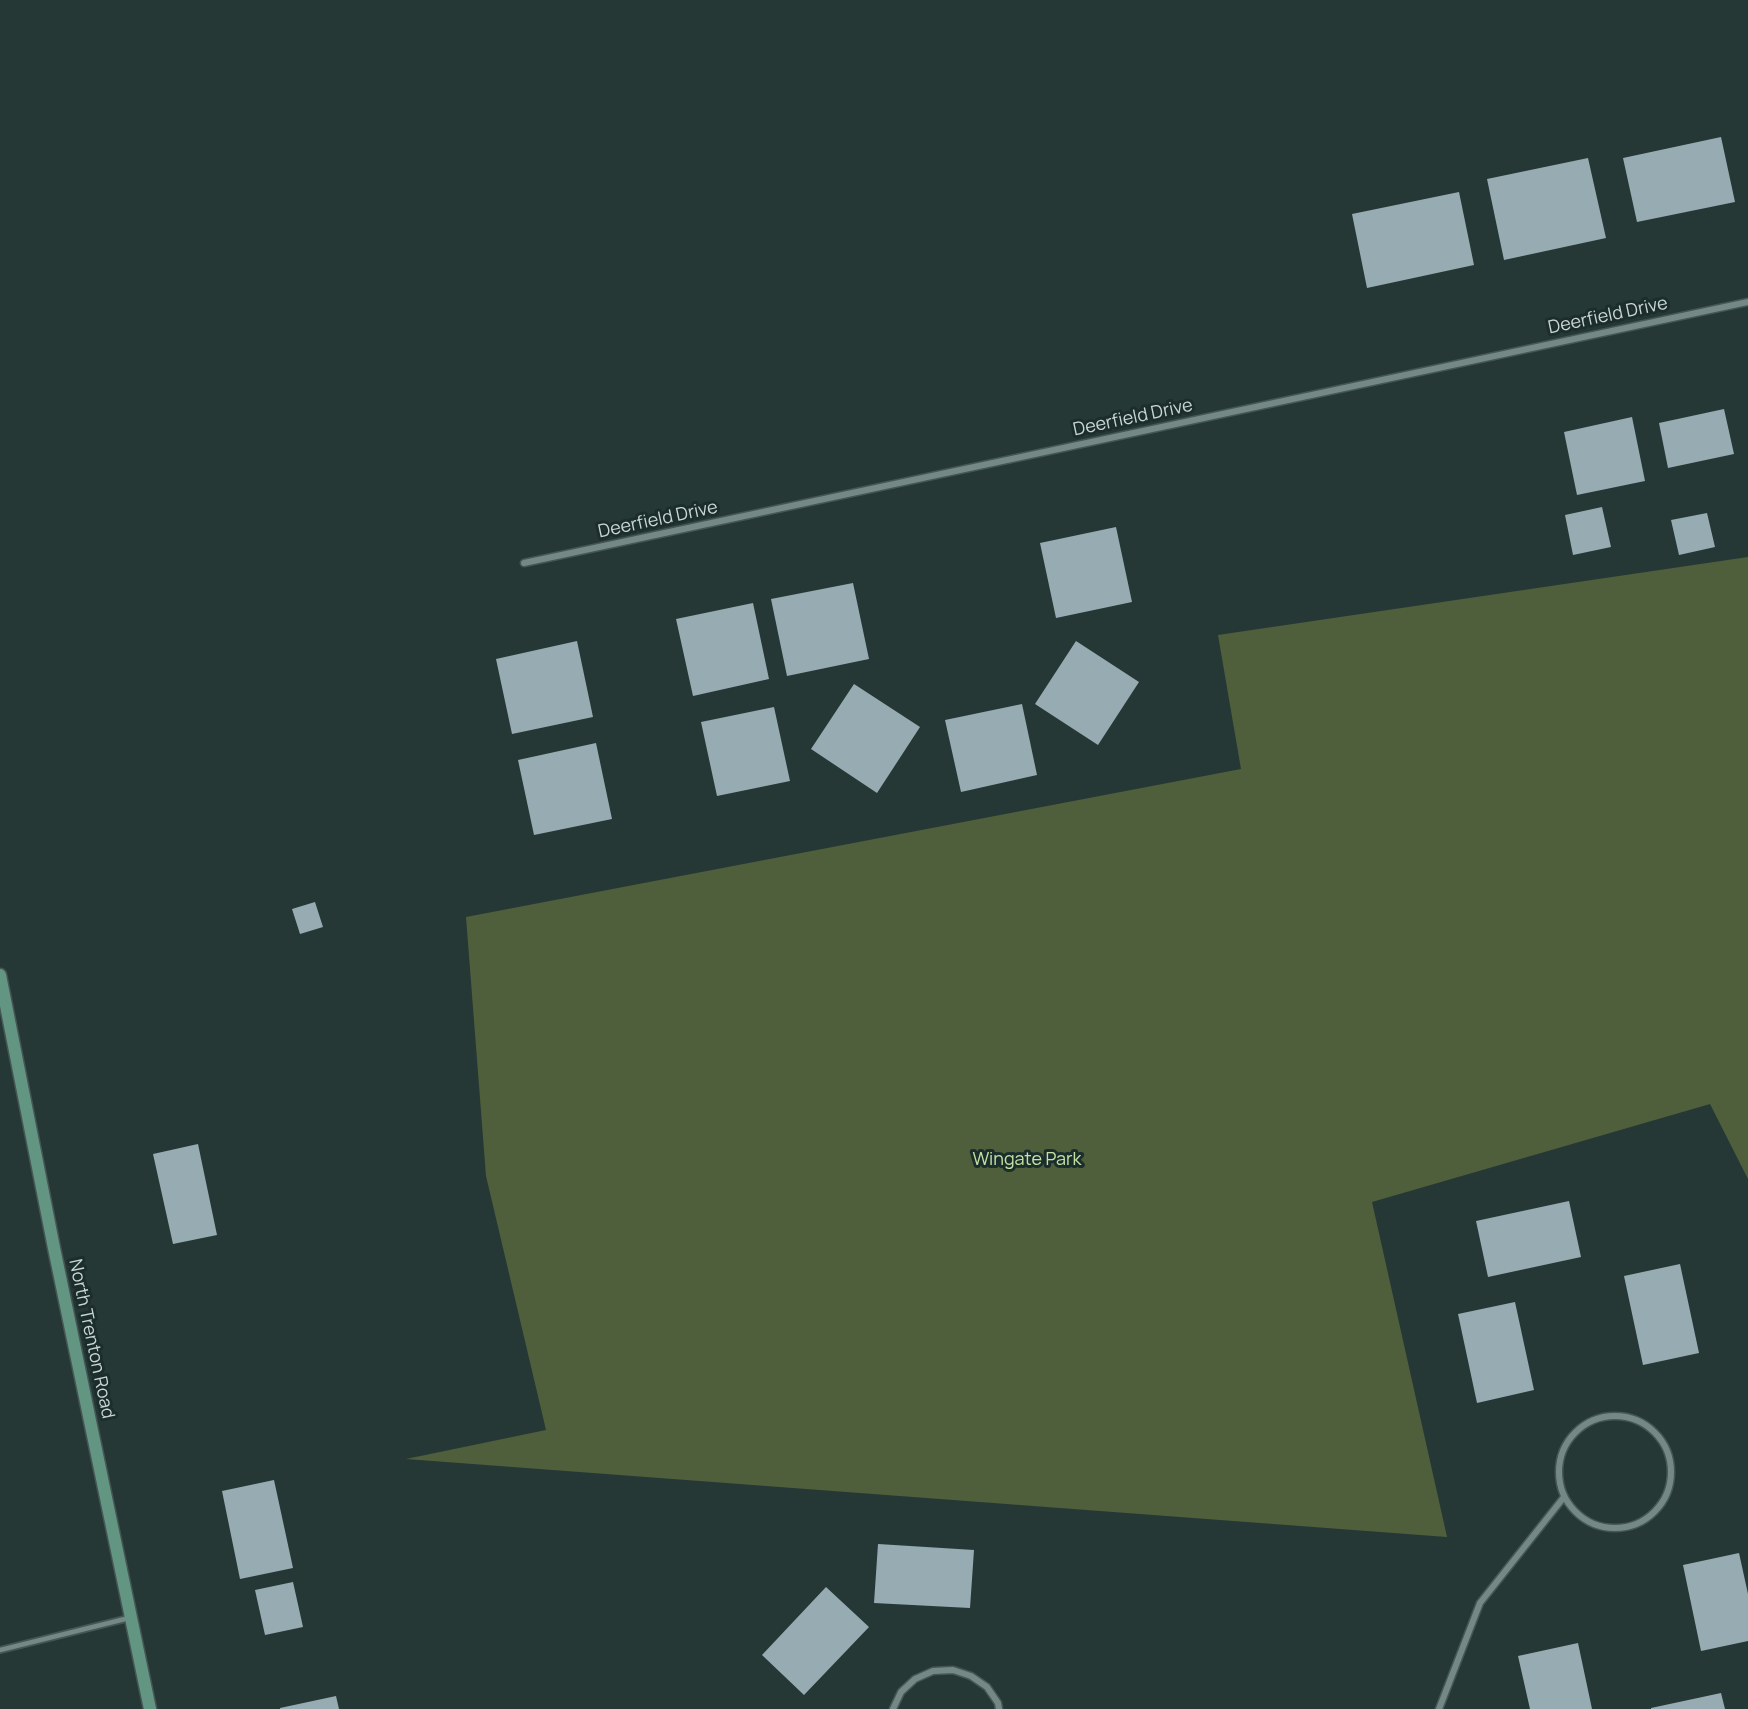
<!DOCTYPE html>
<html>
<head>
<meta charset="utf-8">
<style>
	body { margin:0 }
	canvas { display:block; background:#253836 }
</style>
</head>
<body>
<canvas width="1748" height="1709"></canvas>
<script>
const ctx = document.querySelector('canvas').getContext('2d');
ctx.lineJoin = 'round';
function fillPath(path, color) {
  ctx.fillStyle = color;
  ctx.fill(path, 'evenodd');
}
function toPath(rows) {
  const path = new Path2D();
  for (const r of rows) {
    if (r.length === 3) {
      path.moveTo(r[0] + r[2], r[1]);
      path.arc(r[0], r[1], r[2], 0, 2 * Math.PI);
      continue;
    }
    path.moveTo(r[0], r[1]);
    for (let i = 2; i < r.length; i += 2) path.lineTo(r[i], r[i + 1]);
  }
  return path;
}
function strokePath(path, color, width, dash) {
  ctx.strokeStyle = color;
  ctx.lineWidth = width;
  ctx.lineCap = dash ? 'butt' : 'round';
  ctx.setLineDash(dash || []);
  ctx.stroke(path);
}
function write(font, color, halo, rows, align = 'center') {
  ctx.font = font + ' Manrope,sans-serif';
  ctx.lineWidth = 6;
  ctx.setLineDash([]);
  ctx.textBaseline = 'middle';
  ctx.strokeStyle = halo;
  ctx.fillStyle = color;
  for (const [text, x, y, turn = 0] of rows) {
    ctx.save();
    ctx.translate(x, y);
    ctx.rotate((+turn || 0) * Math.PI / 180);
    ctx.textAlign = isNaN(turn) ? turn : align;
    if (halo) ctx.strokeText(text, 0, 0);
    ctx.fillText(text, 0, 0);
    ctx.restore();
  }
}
fillPath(toPath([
	[1748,557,1748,1179,1710,1104,1372,1202,1447,1537,406,1459,546,1430,486,1176,466,917,1241,769,1218,635]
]), '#4f5f3b');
fillPath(toPath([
	[1721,137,1735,202,1637,222,1623,158],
	[1588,158,1606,238,1504,260,1487,179],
	[1459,192,1474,265,1367,288,1352,214],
	[1724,409,1734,454,1668,468,1659,423],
	[1632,417,1645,481,1577,495,1564,432],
	[1602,507,1611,547,1573,555,1565,515],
	[1707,513,1715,547,1679,555,1671,520],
	[1116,527,1132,602,1056,618,1040,543],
	[853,583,869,659,787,676,771,599],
	[753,603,769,679,693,696,676,619],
	[577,641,593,717,512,734,496,659],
	[1076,641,1139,682,1098,745,1035,704],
	[854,684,920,727,877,793,811,749],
	[1022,704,1037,775,961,792,945,720],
	[774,707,790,781,717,796,701,722],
	[596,743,612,819,534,835,518,760],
	[315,902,323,927,300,934,292,909],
	[198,1144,217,1235,173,1244,153,1154],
	[1569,1201,1581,1257,1488,1277,1476,1221],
	[1680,1264,1699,1353,1643,1365,1624,1276],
	[1515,1302,1534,1390,1477,1403,1458,1314],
	[274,1480,293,1568,240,1579,222,1491],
	[878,1544,974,1550,970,1608,874,1603],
	[1739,1553,1748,1594,1748,1641,1701,1651,1683,1565],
	[293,1582,303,1627,265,1635,255,1590],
	[826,1587,869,1627,804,1695,762,1655],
	[1578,1643,1592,1709,1530,1709,1518,1656],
	[1721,1693,1725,1709,1651,1709,1651,1708],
	[336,1696,339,1709,280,1709,280,1708]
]), '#97acb2');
const lane = toPath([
	[0,1650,129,1618]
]);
const street = toPath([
	[524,563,1748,302],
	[1615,1472,56],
	[893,1709,901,1692,915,1679,933,1671,953,1670,971,1676,987,1687,998,1703,999,1709],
	[1439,1709,1480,1603,1564,1497]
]);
const secondary = toPath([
	[0,975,54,1248,150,1709]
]);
strokePath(lane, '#465654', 8);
strokePath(street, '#465654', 9);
strokePath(secondary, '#465654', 15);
strokePath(lane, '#748986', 4.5);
strokePath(street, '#748986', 6);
strokePath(secondary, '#639682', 12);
write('18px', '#cad5d4', '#1b2e2c', [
	["Deerfield Drive",1608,316,-12],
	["Deerfield Drive",1133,418,-12],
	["Deerfield Drive",658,520,-12],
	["North Trenton Road",91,1339,78]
]);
write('18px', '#c5e2a2', '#1b2e2c', [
	["Wingate Park",1027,1160]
]);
</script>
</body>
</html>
